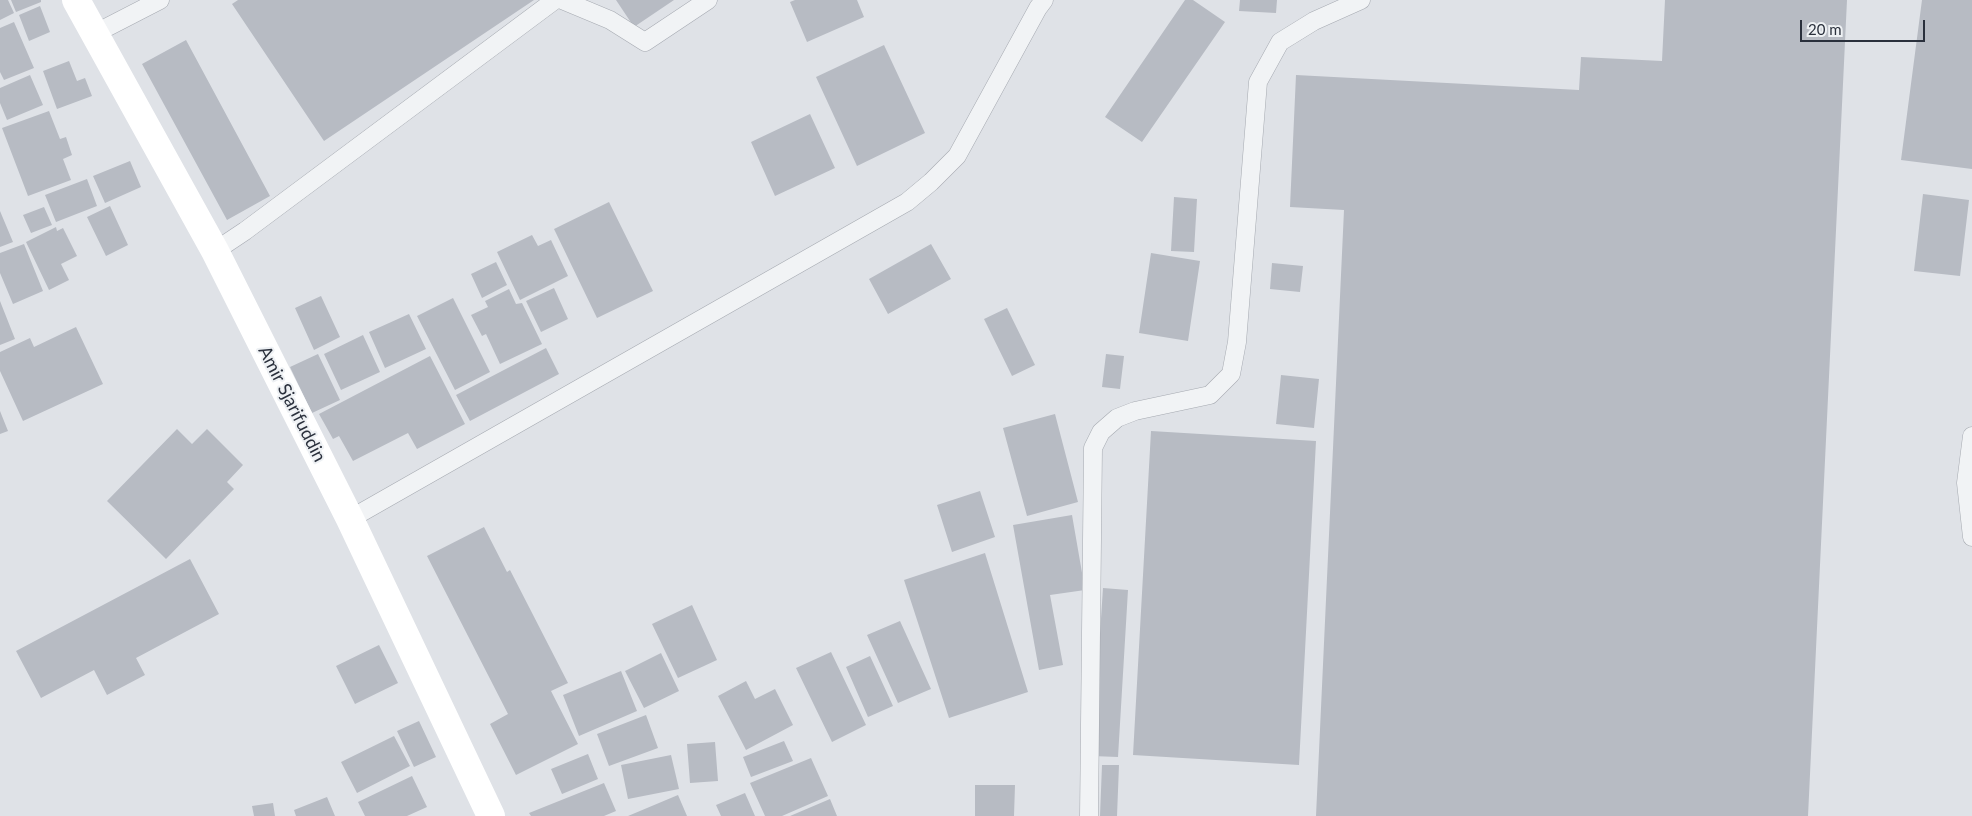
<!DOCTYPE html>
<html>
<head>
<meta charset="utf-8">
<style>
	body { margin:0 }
	#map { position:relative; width:1972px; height:816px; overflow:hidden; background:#dfe2e7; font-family:Lato,sans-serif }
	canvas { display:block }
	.scale { position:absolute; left:1800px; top:20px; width:125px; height:22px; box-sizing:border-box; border:2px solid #2a303c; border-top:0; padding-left:6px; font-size:15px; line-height:18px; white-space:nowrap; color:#2a303c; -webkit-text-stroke:4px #eef1f4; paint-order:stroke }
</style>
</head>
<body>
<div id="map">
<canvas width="1972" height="816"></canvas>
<div class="scale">20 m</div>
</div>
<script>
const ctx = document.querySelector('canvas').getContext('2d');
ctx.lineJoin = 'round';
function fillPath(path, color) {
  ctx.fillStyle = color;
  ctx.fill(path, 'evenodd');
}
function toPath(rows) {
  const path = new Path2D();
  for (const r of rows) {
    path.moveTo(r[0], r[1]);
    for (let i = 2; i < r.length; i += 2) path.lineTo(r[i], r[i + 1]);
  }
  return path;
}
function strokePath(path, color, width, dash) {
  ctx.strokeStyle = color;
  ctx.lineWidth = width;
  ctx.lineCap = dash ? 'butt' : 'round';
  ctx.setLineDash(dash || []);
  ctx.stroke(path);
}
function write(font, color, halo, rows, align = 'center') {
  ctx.font = font + ' Lato,sans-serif';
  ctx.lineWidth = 4;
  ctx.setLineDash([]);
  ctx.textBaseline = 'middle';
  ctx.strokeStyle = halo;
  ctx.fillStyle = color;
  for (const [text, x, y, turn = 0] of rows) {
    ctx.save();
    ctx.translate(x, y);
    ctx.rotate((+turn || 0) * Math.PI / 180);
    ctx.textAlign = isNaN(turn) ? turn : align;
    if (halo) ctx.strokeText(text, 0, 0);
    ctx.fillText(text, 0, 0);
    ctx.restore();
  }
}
fillPath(toPath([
	[0,0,8,0,14,13,0,20],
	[11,0,41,0,41,2,16,12],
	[238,0,534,0,324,141,232,4],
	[616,0,674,0,634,27],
	[795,0,857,0,864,17,807,42,790,2],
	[1185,0,1193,0,1225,22,1142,142,1105,117],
	[1240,0,1277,0,1276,13,1239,11],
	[1665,0,1847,0,1808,816,1316,816,1344,210,1290,207,1296,75,1579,90,1581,57,1662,61],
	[1922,0,1972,0,1972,169,1901,160],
	[40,6,50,32,29,41,19,15],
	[14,22,34,68,4,80,0,72,0,28],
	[186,40,270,196,227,220,142,64],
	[884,45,925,133,857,166,816,77],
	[69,61,77,81,85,78,92,96,57,109,43,71],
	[30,75,43,105,7,120,0,103,0,88],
	[49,111,60,139,66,137,72,155,63,159,71,180,28,196,2,128],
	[810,114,835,168,775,196,751,142],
	[130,161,141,187,105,203,93,176],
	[87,179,97,206,56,222,45,195],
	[1923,194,1969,200,1960,276,1914,271],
	[1174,197,1197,199,1194,252,1171,251],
	[609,202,653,291,597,318,554,229],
	[110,206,128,245,106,256,87,217],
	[44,207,52,225,31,233,23,215],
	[0,211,13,242,0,247],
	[56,227,57,231,63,228,77,256,61,264,69,280,49,290,26,242],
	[532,235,538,246,551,240,568,276,520,300,497,252],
	[24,244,43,291,13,304,0,273,0,253],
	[931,244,951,279,888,314,869,279],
	[1151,253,1200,261,1188,341,1139,333],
	[496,262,507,285,482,298,471,274],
	[1272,263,1303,266,1300,292,1270,289],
	[554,288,568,319,541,332,526,301],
	[509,289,516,304,522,303,542,344,500,364,486,334,482,336,471,315,488,307,485,301],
	[321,296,340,337,314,350,295,308],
	[453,298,490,372,455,390,417,316],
	[0,301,15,339,0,345],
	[1007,308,1035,365,1012,376,984,319],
	[409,314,426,349,385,368,369,332],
	[76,327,103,384,23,421,0,371,0,352,30,338,34,347],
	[363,335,380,372,341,390,324,354],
	[546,348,559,374,470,421,456,395],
	[318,354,340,400,312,413,290,367],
	[1106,354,1124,356,1120,389,1102,387],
	[430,356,465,424,417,449,408,433,353,461,339,436,333,439,319,414],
	[1281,375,1319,379,1314,428,1276,424],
	[0,411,8,431,0,434],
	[1055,414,1078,502,1027,516,1003,428],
	[177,429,192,444,207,429,243,465,227,482,234,489,166,559,107,501],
	[1151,431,1316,441,1299,765,1133,755],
	[980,491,995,537,952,552,937,505],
	[1072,515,1085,590,1050,595,1063,665,1039,670,1013,525],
	[484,527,507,572,510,570,568,683,551,691,578,744,516,775,490,724,508,714,427,556],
	[985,553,1028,692,949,718,904,580],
	[190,559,219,614,136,658,145,675,107,695,94,670,41,698,16,651],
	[1103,588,1128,590,1118,757,1092,756],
	[692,605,717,660,678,678,652,624],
	[900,621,931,689,898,703,867,635],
	[379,645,398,683,355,704,336,666],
	[831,652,866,725,832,742,796,668],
	[661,653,679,691,644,708,625,671],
	[870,656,893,706,868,717,846,667],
	[621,671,637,711,579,736,563,695],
	[746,681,755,699,775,689,793,725,746,750,718,696],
	[646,715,658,748,609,766,597,734],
	[419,721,436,757,414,767,397,731],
	[394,736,410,766,357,793,341,762],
	[784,741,793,761,751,777,743,757],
	[715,742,718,781,690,783,687,744],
	[588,754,598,779,562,794,551,769],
	[671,755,679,789,628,799,621,765],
	[811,758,828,796,782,816,765,816,750,783],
	[1102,765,1119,765,1117,816,1100,816],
	[412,776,427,807,407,816,365,816,358,802],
	[604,783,616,811,604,816,531,816,529,813],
	[975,785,1015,785,1014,816,975,816],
	[745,793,755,816,721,816,716,805],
	[678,795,687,816,628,816],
	[327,797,335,816,296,816,294,810],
	[830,799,837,816,790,816],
	[273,803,275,816,254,816,252,806]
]), '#b7bbc3');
const service = toPath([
	[562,0,610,20,645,42,708,0],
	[94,34,160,0],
	[215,251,245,231,555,0],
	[1972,436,1966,483,1972,537],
	[350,519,907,202,931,182,957,156,1038,8,1044,0],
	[1089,816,1093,448,1101,432,1117,418,1135,411,1210,395,1231,374,1237,342,1258,82,1280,42,1314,21,1361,0]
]);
strokePath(service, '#a5a9b0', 19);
strokePath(service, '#f1f3f5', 18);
strokePath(toPath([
	[76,0,215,251,350,519,491,816]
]), '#fff', 28);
write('18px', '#2a303c', '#eef1f4', [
	["Amir Sjarifuddin",292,404,63]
]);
</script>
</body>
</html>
